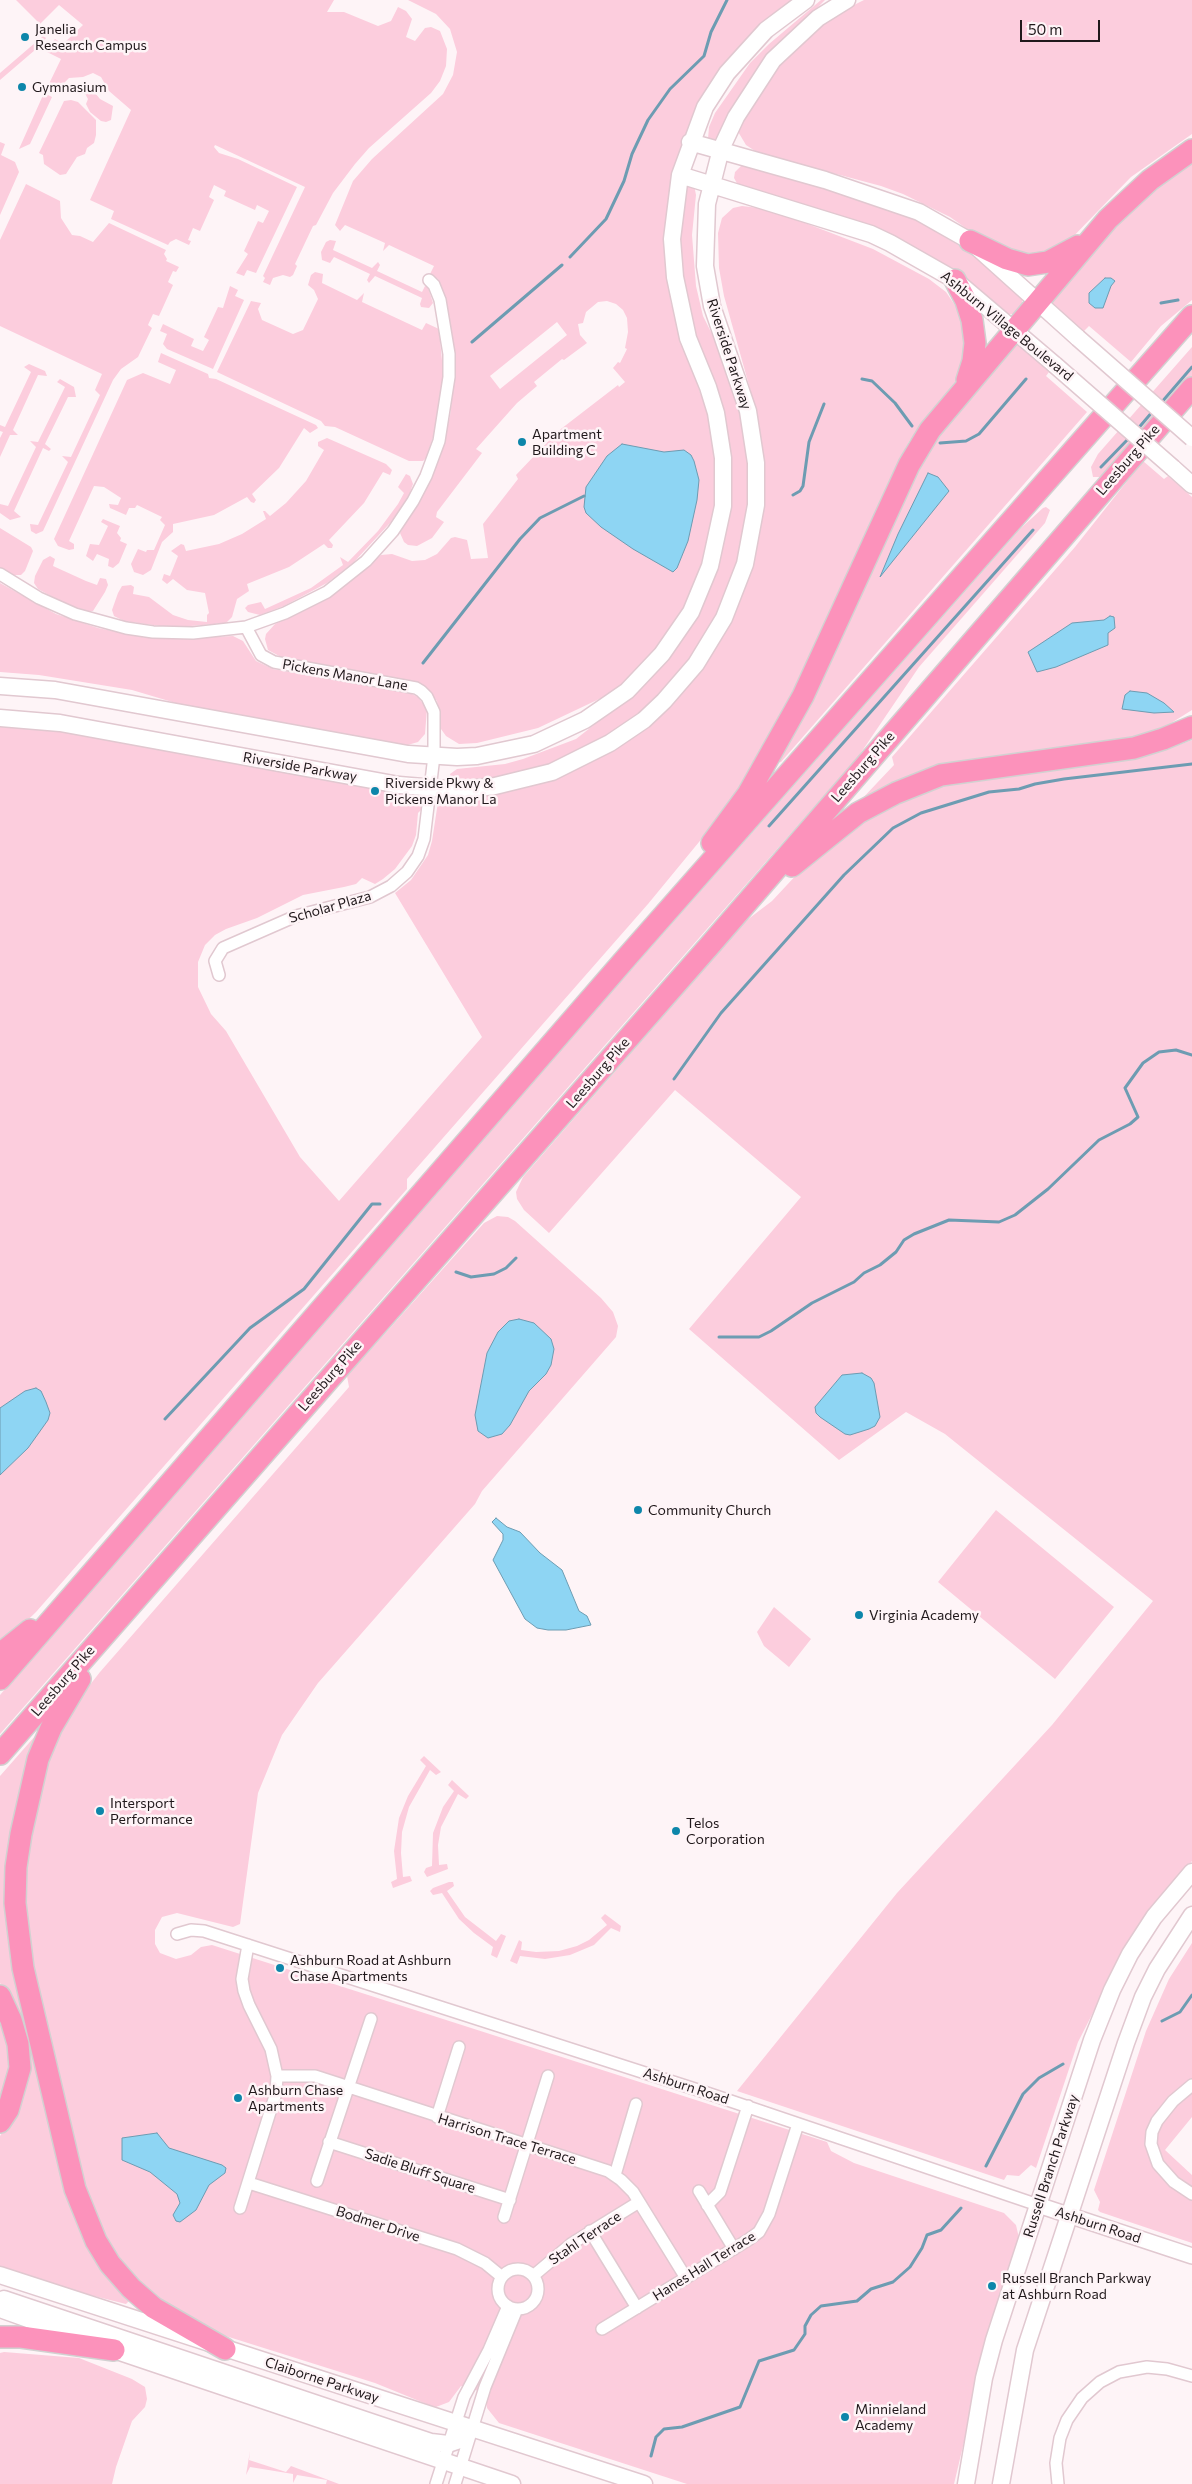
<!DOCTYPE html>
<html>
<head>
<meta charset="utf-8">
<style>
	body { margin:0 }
	#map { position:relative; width:1192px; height:2484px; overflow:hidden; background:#fef4f7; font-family:Commissioner,sans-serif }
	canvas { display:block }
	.scale { position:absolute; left:1020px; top:20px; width:80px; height:22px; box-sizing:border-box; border:2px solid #20181b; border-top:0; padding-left:6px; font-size:15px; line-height:18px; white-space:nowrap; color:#20181b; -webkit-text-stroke:4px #fef4f7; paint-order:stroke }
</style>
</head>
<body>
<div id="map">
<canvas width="1192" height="2484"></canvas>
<div class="scale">50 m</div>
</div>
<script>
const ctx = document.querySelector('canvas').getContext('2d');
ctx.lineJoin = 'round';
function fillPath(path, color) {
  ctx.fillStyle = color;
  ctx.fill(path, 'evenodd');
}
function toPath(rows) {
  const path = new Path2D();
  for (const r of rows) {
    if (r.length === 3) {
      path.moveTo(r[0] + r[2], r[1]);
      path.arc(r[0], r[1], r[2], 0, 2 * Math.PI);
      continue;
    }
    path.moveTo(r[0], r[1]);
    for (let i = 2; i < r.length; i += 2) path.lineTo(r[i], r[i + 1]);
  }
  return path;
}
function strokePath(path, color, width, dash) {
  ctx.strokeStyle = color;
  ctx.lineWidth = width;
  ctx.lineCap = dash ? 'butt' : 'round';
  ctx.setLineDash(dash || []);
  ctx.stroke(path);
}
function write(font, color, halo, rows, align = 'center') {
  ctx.font = font + ' Commissioner,sans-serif';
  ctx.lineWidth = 5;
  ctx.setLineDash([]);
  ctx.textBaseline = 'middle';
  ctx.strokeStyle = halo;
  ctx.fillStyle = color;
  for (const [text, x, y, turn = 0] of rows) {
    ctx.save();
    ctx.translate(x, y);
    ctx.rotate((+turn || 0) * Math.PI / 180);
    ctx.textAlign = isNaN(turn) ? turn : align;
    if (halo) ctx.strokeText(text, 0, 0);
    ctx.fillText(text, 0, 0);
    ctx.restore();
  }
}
fillPath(toPath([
	[16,0,334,0,327,12,344,12,378,26,391,21,398,7,406,11,412,19,406,37,415,41,425,28,431,27,440,31,447,49,446,66,440,81,431,93,369,148,355,164,333,193,316,225,313,226,295,264,297,266,293,275,290,277,283,275,273,278,270,285,263,282,265,278,263,276,305,187,215,145,214,147,219,153,238,159,297,187,256,273,247,270,244,276,236,273,248,254,244,251,258,221,263,223,269,211,257,205,255,210,224,196,226,191,214,185,209,197,214,200,200,231,193,228,188,240,191,241,189,245,176,239,170,242,168,245,111,219,114,211,90,200,131,110,109,91,101,77,93,73,83,77,69,78,56,91,47,88,61,59,47,52,50,45,55,39,63,44,83,25,59,5,40,24],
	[408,0,794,0,762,24,742,43,729,58,704,94,682,143,669,191,665,255,671,303,682,340,709,418,717,466,714,520,708,552,686,605,659,646,614,692,538,728,477,743,459,744,446,736,441,729,437,701,426,687,414,682,281,657,268,650,265,639,266,634,275,624,328,598,381,555,392,554,412,561,425,560,437,554,451,538,455,537,467,540,471,559,488,558,483,524,518,479,516,475,557,432,618,385,619,387,625,382,613,368,618,362,620,363,627,349,625,348,628,332,627,318,623,310,616,304,607,301,598,302,586,312,583,323,578,324,580,335,587,343,564,360,562,359,534,382,537,386,517,403,476,449,482,453,437,512,436,517,444,522,432,538,417,546,408,545,404,542,400,533,430,482,442,449,450,416,455,373,454,350,446,302,438,279,430,274,434,266,389,245,383,251,385,243,345,225,340,231,335,225,353,181,372,159,443,94,453,75,457,52,450,29,436,14],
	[557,322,567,335,500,389,490,376],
	[821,0,825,0,757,69,720,135,713,141,708,139,709,127,715,113,750,63,769,44],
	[864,0,1192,0,1192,134,1131,177,1067,243,1033,256,986,242,950,217,903,194,881,186,758,153,746,145,737,130,778,64,813,31,836,14],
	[43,36,46,38,42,44,0,80,0,73],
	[88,87,91,88,100,99,113,106,111,120,106,122,101,121,90,112,86,104,88,99,83,90],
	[44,93,52,97,30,144,19,149],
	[71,100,78,102,96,120,96,135,94,143,87,148,85,154,77,157,66,174,60,175,44,164,43,155,39,153,64,101],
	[0,142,5,144,1,155,15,162,19,172,0,215],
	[1192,162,1192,300,1161,326,1131,362,1089,326,1083,332,1048,303,1121,220,1152,191],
	[749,164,900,213,923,224,960,246,985,265,1019,294,1022,299,1022,307,1016,314,1005,314,946,266,891,235,738,185,734,178,735,172,741,166],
	[26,184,60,201,61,218,72,235,80,236,93,242,109,223,166,250,164,254,167,259,166,261,179,267,176,272,173,271,168,282,173,285,159,316,153,314,148,325,152,328,138,357,121,369,113,380,43,531,36,534,31,531,30,524,38,525,68,462,62,456,71,457,100,395,95,390,102,374,0,326,0,240],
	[694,185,696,195,692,235,696,286,703,316,727,364,736,389,750,459,749,509,738,569,721,609,697,652,668,687,637,715,602,740,553,764,507,777,459,782,451,778,450,774,457,769,505,764,523,759,576,739,637,691,716,571,728,519,701,353,686,303,679,242,684,192,688,186],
	[742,206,759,208,779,213,873,249,929,279,946,292,963,317,964,355,961,369,955,382,910,440,899,460,798,689,749,775,699,842,648,904,407,1179,407,1189,36,1612,0,1647,0,725,40,727,411,794,419,798,422,809,418,813,416,835,412,846,395,869,383,879,375,884,362,878,356,884,344,887,303,895,257,918,226,929,215,935,205,945,198,962,198,987,211,1014,226,1031,300,1157,339,1201,482,1037,395,893,411,880,428,855,432,841,438,802,444,796,544,782,583,766,625,742,732,616,740,599,753,562,762,516,762,450,752,396,724,296,719,268,718,233,722,218,733,208],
	[330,240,336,241,333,250,372,268,378,262,380,265,377,271,422,292,425,286,428,287,433,303,429,308,421,307,420,304,422,298,375,276,369,283,367,280,370,274,334,257,330,263,322,260,321,252,326,242],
	[315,272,323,274,322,283,357,300,364,293,362,302,422,330,426,323,439,329,443,371,441,391,434,434,426,458,423,461,409,461,335,427,325,426,321,421,217,372,251,301,261,303,258,309,262,320,293,334,303,330,318,299,314,290,308,285,311,275],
	[230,286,238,290,235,296,244,300,213,369,167,349,163,344,167,334,160,331,163,324,194,339,191,346,203,351,209,340,204,337,218,307,223,308],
	[1015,341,1049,372,1046,376,1087,412,781,762,776,763,928,447,1004,356,1009,354,1009,349],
	[1192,347,1192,376,1109,471,1100,477,1093,477,1091,467,1098,454],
	[161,353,208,374,209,378,216,379,316,425,318,428,310,433,304,428,279,468,252,494,256,500,254,503,251,502,247,497,214,515,173,524,173,532,162,542,151,570,143,575,134,572,131,564,138,549,146,552,147,550,154,550,165,525,160,520,162,517,137,505,135,508,129,508,126,515,110,508,109,504,118,505,121,498,104,487,94,486,69,541,74,544,74,549,69,550,58,546,54,539,127,380,143,373,170,384,176,370,158,362],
	[29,364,45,371,47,376,38,375,13,430,18,435,10,435,0,457,0,438,3,432,0,431,0,425,5,427,31,372,24,367],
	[60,379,74,387,76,397,68,397,45,444,51,449,49,451,43,448,14,511,21,517,10,520,0,513,0,504,8,506,36,447,30,441,38,442,65,387,57,382],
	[327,438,386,464,392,470,390,475,383,472,364,503,329,540,333,545,332,548,328,548,324,544,289,567,247,584,249,591,237,599,232,617,226,623,191,626,160,626,124,621,114,616,112,610,118,593,122,586,131,585,134,587,133,594,149,597,173,615,188,620,207,622,207,615,209,613,205,593,187,590,173,579,167,584,162,580,164,574,170,576,178,556,171,551,181,544,184,545,186,551,219,544,242,534,266,519,263,511,265,511,270,516,286,503,306,481,324,450,318,446,318,442],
	[1143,461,1164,479,1168,476,1192,497,1192,710,1160,730,1130,740,859,802,894,765,892,757,1075,547],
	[406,474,410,476,413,484,408,498,390,523,354,562,327,583,284,606,260,615,248,612,245,608,248,605,261,602,265,609,311,588,343,565,340,557,348,562,378,531,398,504,404,493,398,487],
	[1043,508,1046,507,1050,510,1045,523,919,667,858,757,0,1734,0,1695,437,1190,1021,528],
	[103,519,120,526,117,533,121,538,120,541,127,544,119,563,113,568,108,566,109,559,97,554,93,561,86,556,90,544,99,545,108,526,101,522],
	[0,528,31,547,33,551,25,571,21,575,11,575,0,568],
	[50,556,55,559,53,566,86,581,97,585,100,578,106,579,108,585,105,592,93,611,83,611,69,606,38,589,34,583,35,576,43,560],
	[0,583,56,614,98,628,141,637,171,639,233,636,243,641,256,661,273,669,412,694,418,697,427,709,425,734,418,742,404,746,179,704,132,690,39,675,0,672],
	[1192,740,1192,1861,1146,1917,1101,1997,1078,2042,1036,2168,1031,2165,1019,2176,1007,2175,1004,2180,737,2091,897,1893,1052,1725,1153,1601,945,1434,906,1412,839,1460,689,1329,801,1197,675,1090,549,1233,524,1210,517,1199,516,1192,523,1177,747,920,772,901,800,871,853,828,884,807,934,786,1132,756,1165,750],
	[497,1216,508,1217,515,1221,601,1298,613,1312,618,1326,616,1337,482,1491,475,1504,318,1683,282,1735,258,1793,240,1924,233,1927,177,1913,162,1917,155,1930,155,1944,160,1953,176,1959,191,1955,201,1947,212,1945,827,2142,831,2151,854,2163,1004,2213,1016,2225,1019,2238,973,2404,954,2484,687,2484,499,2423,487,2408,486,2393,461,2386,449,2402,436,2407,429,2405,375,2383,213,2332,154,2296,126,2267,105,2236,93,2211,83,2182,31,1953,26,1908,27,1861,42,1773,55,1740,75,1704,100,1672,349,1387,347,1376,484,1223],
	[996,1510,1114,1607,1055,1679,938,1582],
	[774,1607,811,1639,789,1667,764,1646,757,1632],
	[43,1727,15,1823,38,2065,130,2300,126,2304,66,2289,0,2267,0,2136,11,2119,8,1994,0,1983,0,1776],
	[424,1756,441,1772,436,1775,430,1770,409,1807,402,1832,401,1853,403,1877,410,1876,412,1881,393,1888,391,1882,397,1879,394,1851,399,1818,408,1796,426,1766,420,1760],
	[452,1780,469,1796,466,1799,458,1794,441,1827,438,1845,439,1865,447,1864,448,1869,427,1877,424,1872,426,1868,432,1866,433,1833,443,1807,454,1791,448,1785],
	[449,1882,453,1882,454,1886,447,1891,465,1917,496,1941,501,1934,506,1936,497,1958,491,1955,493,1947,474,1933,459,1919,442,1893,433,1895,430,1891,433,1888],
	[605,1914,621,1926,620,1932,611,1928,594,1945,570,1955,545,1959,520,1956,517,1964,510,1961,519,1940,522,1942,521,1950,536,1952,559,1951,577,1946,589,1940,607,1925,601,1918],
	[1192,1943,1192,2117,1165,2150,1192,2175,1192,2243,1100,2212,1098,2210,1100,2202,1094,2190,1146,2031,1169,1979],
	[0,2016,9,2048,9,2071,0,2104],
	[4,2352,79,2358,132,2379,145,2387,147,2399,145,2407,132,2421,116,2467,112,2484,0,2484,0,2353],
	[250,2451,249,2460,286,2472,291,2466,339,2484,326,2484,327,2480,297,2475,293,2483,293,2474,250,2467,246,2475]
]), '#fccddd');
const water = toPath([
	[1105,278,1111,278,1115,281,1111,286,1103,308,1095,308,1089,303,1089,293,1105,278],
	[622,444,664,452,684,450,691,455,694,461,699,480,697,500,688,541,677,568,673,572,633,549,601,527,586,513,584,507,586,487,607,456,622,444],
	[928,473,938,477,949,491,880,577,898,534,928,473],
	[1110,616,1114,617,1115,628,1108,633,1108,645,1056,667,1037,672,1028,652,1072,623,1104,620,1110,616],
	[1130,691,1147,693,1164,703,1174,712,1154,713,1122,709,1125,695,1130,691],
	[519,1319,534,1323,551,1339,554,1349,551,1365,546,1374,529,1391,510,1425,502,1434,488,1438,478,1431,475,1415,487,1353,498,1332,509,1321,519,1319],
	[862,1373,871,1378,874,1383,880,1417,875,1426,869,1429,850,1435,845,1434,820,1417,816,1413,815,1407,842,1375,862,1373],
	[36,1388,41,1391,46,1402,50,1413,48,1420,28,1448,0,1475,0,1408,25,1391,36,1388],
	[496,1518,507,1527,520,1532,540,1553,562,1570,579,1611,587,1616,591,1625,566,1630,548,1630,537,1628,525,1619,493,1560,503,1540,503,1534,492,1522,496,1518],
	[157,2133,169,2148,222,2165,226,2168,225,2173,209,2185,196,2210,180,2222,176,2221,173,2215,180,2203,177,2194,150,2172,122,2160,122,2138,157,2133]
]);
fillPath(water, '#8ed5f3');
strokePath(water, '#6d9cb2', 1);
strokePath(toPath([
	[570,257,606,219,624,181,632,154,648,120,670,89,704,56,711,32,727,0],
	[1161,303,1178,300],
	[472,342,562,265],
	[862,379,872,381,895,403,912,426],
	[1161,403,1192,367],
	[1136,431,1153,411],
	[940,443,966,441,979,434,1026,379],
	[1101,467,1130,437],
	[793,495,800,491,803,486,809,442,824,404],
	[423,663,520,539,540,518,584,496],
	[769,826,1033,530],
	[674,1079,721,1013,844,875,893,828,921,813,989,792,1019,789,1035,784,1064,779,1192,764],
	[456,1272,471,1277,494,1274,506,1268,516,1258],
	[719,1337,759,1337,771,1331,812,1303,854,1282,864,1273,880,1265,896,1252,904,1240,914,1234,949,1220,999,1222,1015,1215,1048,1189,1099,1140,1130,1124,1138,1117,1125,1088,1143,1063,1159,1052,1176,1050,1192,1055],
	[165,1419,250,1328,304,1289,372,1204,380,1204],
	[1162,2021,1180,2012,1192,1995],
	[986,2166,1023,2094,1039,2078,1063,2064],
	[651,2456,656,2437,664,2429,682,2427,740,2407,759,2361,794,2350,805,2334,805,2326,811,2315,821,2306,857,2301,871,2289,893,2282,910,2267,922,2248,927,2235,941,2230,961,2208]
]), '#6d9cb2', 3);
const minor = toPath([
	[0,574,39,598,75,614,126,628,153,632,193,633,246,627,285,613,327,592,366,561,393,531,413,501,426,476,439,441,449,377,449,354,440,300,434,285,429,280],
	[219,975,215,961,223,948,296,916,370,897,391,886,407,872,418,856,424,839,434,756,434,712,427,697,421,691,416,688,274,662,261,655,246,627],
	[177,1934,191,1930,204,1931,701,2091,1038,2205],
	[277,2076,315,2076,608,2171,621,2180,633,2192,686,2278],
	[1192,2085,1173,2101,1157,2121,1152,2132,1151,2144,1158,2164,1174,2182,1192,2194],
	[437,2117,459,2047],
	[329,2142,510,2200],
	[615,2175,636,2104],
	[317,2181,371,2019],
	[249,2183,457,2249,485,2263,502,2277],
	[699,2191,734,2249],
	[707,2205,720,2192,748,2106],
	[240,2208,276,2093,277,2076,271,2049,249,2005,244,1991,242,1979,248,1945],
	[504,2217,548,2076],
	[590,2231,637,2308],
	[518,2289,20],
	[533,2276,571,2244,639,2202],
	[602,2329,748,2240,759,2232,769,2214,798,2124],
	[436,2484,464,2397,489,2350,508,2306],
	[455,2484,485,2387,517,2309],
	[1058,2484,1056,2463,1060,2438,1067,2420,1082,2398,1100,2382,1119,2372,1147,2367,1167,2369,1192,2376]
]);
const tertiary = toPath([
	[1038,2205,1192,2256]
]);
const secondary = toPath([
	[690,142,825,180,919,212,970,241,1078,338],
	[680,175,871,234,890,243,955,280,1055,365],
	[1173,468,1192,485],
	[0,686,55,690,408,754,457,757,477,756,534,744,585,720,627,691,662,654,691,612,710,566,723,506,723,458,716,413,708,387,688,338,675,277,672,239,680,175,705,107,727,73,766,30,806,0],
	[0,718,60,723,399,785,459,790,495,786,552,772,610,743,644,720,664,701,696,664,724,618,745,564,756,505,756,463,748,411,712,306,705,266,707,204,721,149,736,117,773,60,818,18,847,0],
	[0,2275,644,2484],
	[4,2299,431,2442,448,2444,460,2440,472,2428],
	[0,2309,114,2350,512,2484],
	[966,2484,984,2378,994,2340,1092,2040,1112,1990,1130,1954,1154,1917,1192,1872],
	[1001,2484,1025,2350,1126,2043,1143,1997,1157,1969,1192,1915]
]);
const motorway = toPath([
	[970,241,1007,259,1028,265,1048,262,1078,246],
	[955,280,966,301,972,320,975,343,973,361,967,380],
	[712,843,748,794,803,696,909,465,930,430,1108,219,1150,180,1192,150],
	[792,866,858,813,896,793,941,775,1134,748,1163,739,1192,727],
	[0,1654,30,1630],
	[0,1679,627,957,1192,316],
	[80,1679,51,1728,38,1759,21,1834,16,1867,15,1903,23,1968,75,2189,96,2241,110,2264,131,2288,154,2308,225,2349],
	[0,1754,711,944,1192,388],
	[0,1996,11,2020,18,2044,20,2068,8,2110,0,2122],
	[0,2337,21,2337,114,2350]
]);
strokePath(minor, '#e1c8d0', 14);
strokePath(tertiary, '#e1c8d0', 18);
strokePath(secondary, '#e1c8d0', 19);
strokePath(motorway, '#d2d1d1', 24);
strokePath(minor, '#fff', 11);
strokePath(tertiary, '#fff', 15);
strokePath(secondary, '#fff', 16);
strokePath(motorway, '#fc92bb', 21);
const secondaryBridge = toPath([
	[1078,338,1192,438],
	[1055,365,1173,468]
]);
strokePath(secondaryBridge, '#e1c8d0', 19, []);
strokePath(secondaryBridge, '#fff', 16);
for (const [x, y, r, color] of [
	[25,37,5,"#0d86aa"],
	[22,87,5,"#0d86aa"],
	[522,442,5,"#0d86aa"],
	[375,791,5,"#0d86aa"],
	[638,1510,5,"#0d86aa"],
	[859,1615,5,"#0d86aa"],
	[100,1811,5,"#0d86aa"],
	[676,1831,5,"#0d86aa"],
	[280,1968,5,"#0d86aa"],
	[238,2098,5,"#0d86aa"],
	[992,2286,5,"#0d86aa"],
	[845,2417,5,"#0d86aa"]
]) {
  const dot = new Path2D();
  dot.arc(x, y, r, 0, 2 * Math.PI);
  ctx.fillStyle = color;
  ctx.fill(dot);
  strokePath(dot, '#fef4f7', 2);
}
write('14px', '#20181b', '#fef4f7', [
	["Janelia",35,29],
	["Research Campus",35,45],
	["Gymnasium",32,87],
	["Apartment",532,434],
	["Building C",532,450],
	["Riverside Pkwy &",385,783],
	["Pickens Manor La",385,799],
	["Community Church",648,1510],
	["Virginia Academy",869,1615],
	["Intersport",110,1803],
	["Performance",110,1819],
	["Telos",686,1823],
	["Corporation",686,1839],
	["Ashburn Road at Ashburn",290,1960],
	["Chase Apartments",290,1976],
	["Ashburn Chase",248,2090],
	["Apartments",248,2106],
	["Russell Branch Parkway",1002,2278],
	["at Ashburn Road",1002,2294],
	["Minnieland",855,2409],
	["Academy",855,2425]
], 'left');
write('14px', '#20181b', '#fef4f7', [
	["Ashburn Village Boulevard",1007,326,39],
	["Riverside Parkway",729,354,72],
	["Leesburg Pike",1128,460,-49],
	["Pickens Manor Lane",345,675,10],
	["Riverside Parkway",300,767,10],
	["Leesburg Pike",863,767,-49],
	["Scholar Plaza",330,907,-16],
	["Leesburg Pike",598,1073,-49],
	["Leesburg Pike",330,1376,-49],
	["Leesburg Pike",63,1681,-49],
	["Ashburn Road",686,2086,18],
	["Harrison Trace Terrace",507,2139,17],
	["Russell Branch Parkway",1051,2166,-72],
	["Sadie Bluff Square",420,2171,18],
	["Bodmer Drive",378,2224,18],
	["Ashburn Road",1098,2225,18],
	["Stahl Terrace",585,2238,-34],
	["Hanes Hall Terrace",704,2266,-32],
	["Claiborne Parkway",322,2380,18]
]);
</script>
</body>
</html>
